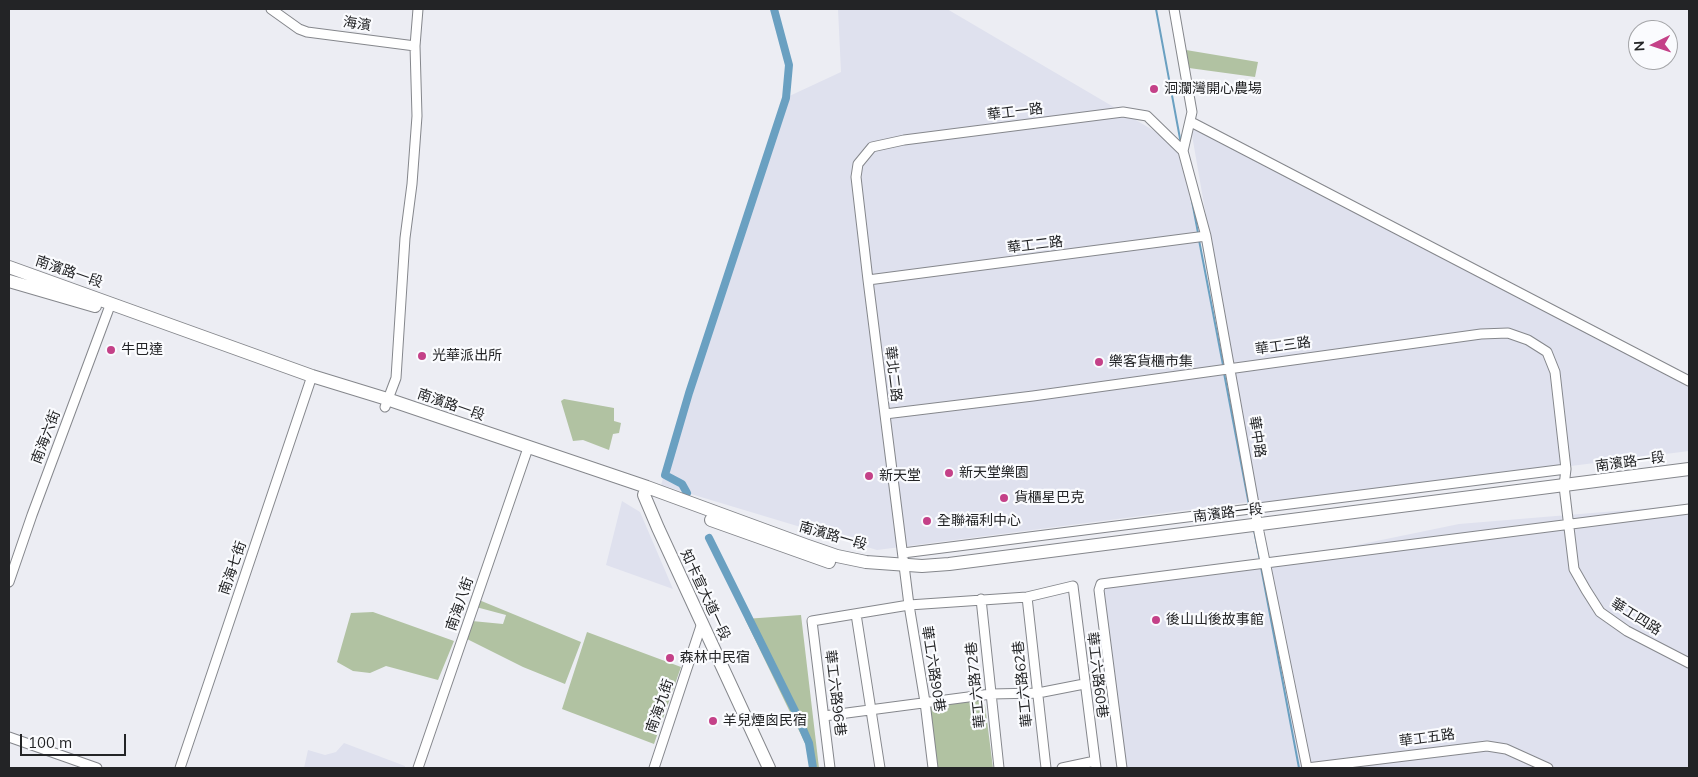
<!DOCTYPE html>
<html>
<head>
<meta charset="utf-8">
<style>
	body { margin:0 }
	#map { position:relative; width:1698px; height:777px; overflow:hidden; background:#ecedf3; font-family:Mulish,sans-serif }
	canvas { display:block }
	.frame { position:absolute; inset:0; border:10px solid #232426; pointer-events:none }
	.north { position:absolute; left:1628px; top:20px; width:50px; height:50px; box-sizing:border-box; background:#fafbfe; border:1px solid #a4a5a8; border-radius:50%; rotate:266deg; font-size:14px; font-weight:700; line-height:20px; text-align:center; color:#232426 }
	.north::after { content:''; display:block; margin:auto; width:18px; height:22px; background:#c44188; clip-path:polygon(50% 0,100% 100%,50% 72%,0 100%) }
	.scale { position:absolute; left:20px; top:734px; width:106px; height:22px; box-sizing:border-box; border:2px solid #232426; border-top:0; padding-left:6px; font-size:15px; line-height:18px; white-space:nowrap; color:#232426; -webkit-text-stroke:4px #fafbfe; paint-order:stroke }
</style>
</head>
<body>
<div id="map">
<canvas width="1698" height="777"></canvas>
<div class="frame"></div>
<div class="north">N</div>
<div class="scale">100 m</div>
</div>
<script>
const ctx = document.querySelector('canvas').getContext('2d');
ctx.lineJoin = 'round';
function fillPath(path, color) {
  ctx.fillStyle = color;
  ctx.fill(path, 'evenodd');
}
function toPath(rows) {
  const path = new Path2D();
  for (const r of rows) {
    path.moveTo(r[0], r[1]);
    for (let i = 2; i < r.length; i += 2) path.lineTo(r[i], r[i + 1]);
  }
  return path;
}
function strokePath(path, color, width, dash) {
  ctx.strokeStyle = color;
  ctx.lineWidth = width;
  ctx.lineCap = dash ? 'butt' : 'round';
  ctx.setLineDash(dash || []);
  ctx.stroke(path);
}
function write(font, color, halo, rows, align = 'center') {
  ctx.font = font + ' Mulish,"Noto Sans TC",sans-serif';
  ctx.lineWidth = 4.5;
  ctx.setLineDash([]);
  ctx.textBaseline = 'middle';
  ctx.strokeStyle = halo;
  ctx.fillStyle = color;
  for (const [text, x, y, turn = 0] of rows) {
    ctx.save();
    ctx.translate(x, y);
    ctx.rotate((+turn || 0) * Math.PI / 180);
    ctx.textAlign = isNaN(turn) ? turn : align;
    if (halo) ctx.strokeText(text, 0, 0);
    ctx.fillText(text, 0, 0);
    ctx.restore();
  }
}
fillPath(toPath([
	[838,9,947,9,1180,146,1249,502,877,550,661,485,783,99,841,72],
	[1197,127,1689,387,1689,451,1256,506,1192,135,1192,129],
	[622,501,640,512,673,589,606,565],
	[1689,505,1689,768,1122,768,1101,584,1265,564,1459,524],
	[344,743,405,766,405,768,304,768,308,750,325,755,336,752]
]), '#dfe1ee');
fillPath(toPath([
	[1186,50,1258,62,1255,77,1189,68],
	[564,399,614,408,614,421,621,423,619,433,613,434,609,450,583,440,573,441,561,401],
	[479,600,581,642,565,684,523,667,465,638,472,621,503,624,506,615,476,607],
	[373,612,454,641,438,680,386,666,370,673,353,671,337,662,351,613],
	[801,615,819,768,817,768,745,619],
	[587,632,681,667,654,744,562,709],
	[980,700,985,705,993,768,935,768,927,706]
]), '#b1c2a2');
strokePath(toPath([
	[1156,9,1181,144],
	[1191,196,1198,233],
	[1199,240,1223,365],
	[1224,373,1249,505],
	[1254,530,1260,560],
	[1261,567,1299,768]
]), '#6aa0c1', 2);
strokePath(toPath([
	[687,493,682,484,665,475,689,393,786,98,789,65,774,9],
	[709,538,796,713,809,743,813,768]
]), '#6aa0c1', 8);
const street = toPath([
	[271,9,299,29,307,32,415,46],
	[1174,9,1192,112,1183,151,1206,236,1259,532,1307,768],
	[1191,122,1689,381],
	[868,280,1206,236],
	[385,407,396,378,405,238,412,184,417,116,415,46,418,9],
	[885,414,1033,396,1481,334,1508,333,1528,340,1547,352,1555,372,1566,469,1564,486,1574,569,1586,590,1600,612,1627,631,1689,663],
	[903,553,1566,469],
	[9,582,32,515,111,303],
	[1027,597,1046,768],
	[981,599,999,768],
	[856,614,880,768],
	[824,716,991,694,1038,693,1084,684],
	[9,737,97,768],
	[180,768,312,376],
	[418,768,528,448],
	[654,768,702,623],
	[830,768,812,621,909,605,1027,597,1073,586,1096,768],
	[933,768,925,702,909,605,868,280,856,177,858,164,872,147,904,140,1123,112,1147,116,1183,151],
	[1062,768,1095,761],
	[1122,768,1099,590,1101,584,1689,509],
	[1307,768,1487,746,1506,749,1548,768]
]);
const secondary = toPath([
	[9,267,312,376,387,399,647,487,805,545,837,556,866,562,922,566,949,564,1689,469],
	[9,281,95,306],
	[647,487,644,495,658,528,769,768],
	[711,520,829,562]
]);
strokePath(street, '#85878c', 11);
strokePath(secondary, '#85878c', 14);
strokePath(street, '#fff', 9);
strokePath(secondary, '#fff', 12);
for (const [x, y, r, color] of [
	[1154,89,5,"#c44188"],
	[111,350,5,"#c44188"],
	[422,356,5,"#c44188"],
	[1099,362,5,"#c44188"],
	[949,473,5,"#c44188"],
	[869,476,5,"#c44188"],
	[1004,498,5,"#c44188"],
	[927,521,5,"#c44188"],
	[1156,620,5,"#c44188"],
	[670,658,5,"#c44188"],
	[713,721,5,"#c44188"]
]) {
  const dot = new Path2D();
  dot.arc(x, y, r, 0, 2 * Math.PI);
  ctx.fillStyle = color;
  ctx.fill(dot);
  strokePath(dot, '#fafbfe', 2);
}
write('14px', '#232426', '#fafbfe', [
	["海濱",357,24,8],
	["華工一路",1015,112,-7],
	["華工二路",1035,245,-7],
	["南濱路一段",69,272,19],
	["華工三路",1283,346,-8],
	["華北二路",893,374,83],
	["南濱路一段",451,405,19],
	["南海六街",46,437,-69],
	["華中路",1257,437,81],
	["南濱路一段",1630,462,-8],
	["南濱路一段",1228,513,-7],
	["南濱路一段",833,536,16],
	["南海七街",233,568,-71],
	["知卡宣大道一段",705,595,65],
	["南海八街",460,604,-71],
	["華工四路",1636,617,32],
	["華工六路90巷",933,669,81],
	["華工六路60巷",1097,675,83],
	["華工六路62巷",1023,684,-96],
	["華工六路72巷",976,685,-96],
	["華工六路96巷",835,693,83],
	["南海九街",660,706,-71],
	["華工五路",1427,738,-8]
]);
write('14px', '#232426', '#fafbfe', [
	["洄瀾灣開心農場",1164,89],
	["牛巴達",121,350],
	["光華派出所",432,356],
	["樂客貨櫃市集",1109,362],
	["新天堂樂園",959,473],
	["新天堂",879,476],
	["貨櫃星巴克",1014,498],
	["全聯福利中心",937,521],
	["後山山後故事館",1166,620],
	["森林中民宿",680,658],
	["羊兒煙囪民宿",723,721]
], 'left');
</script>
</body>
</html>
